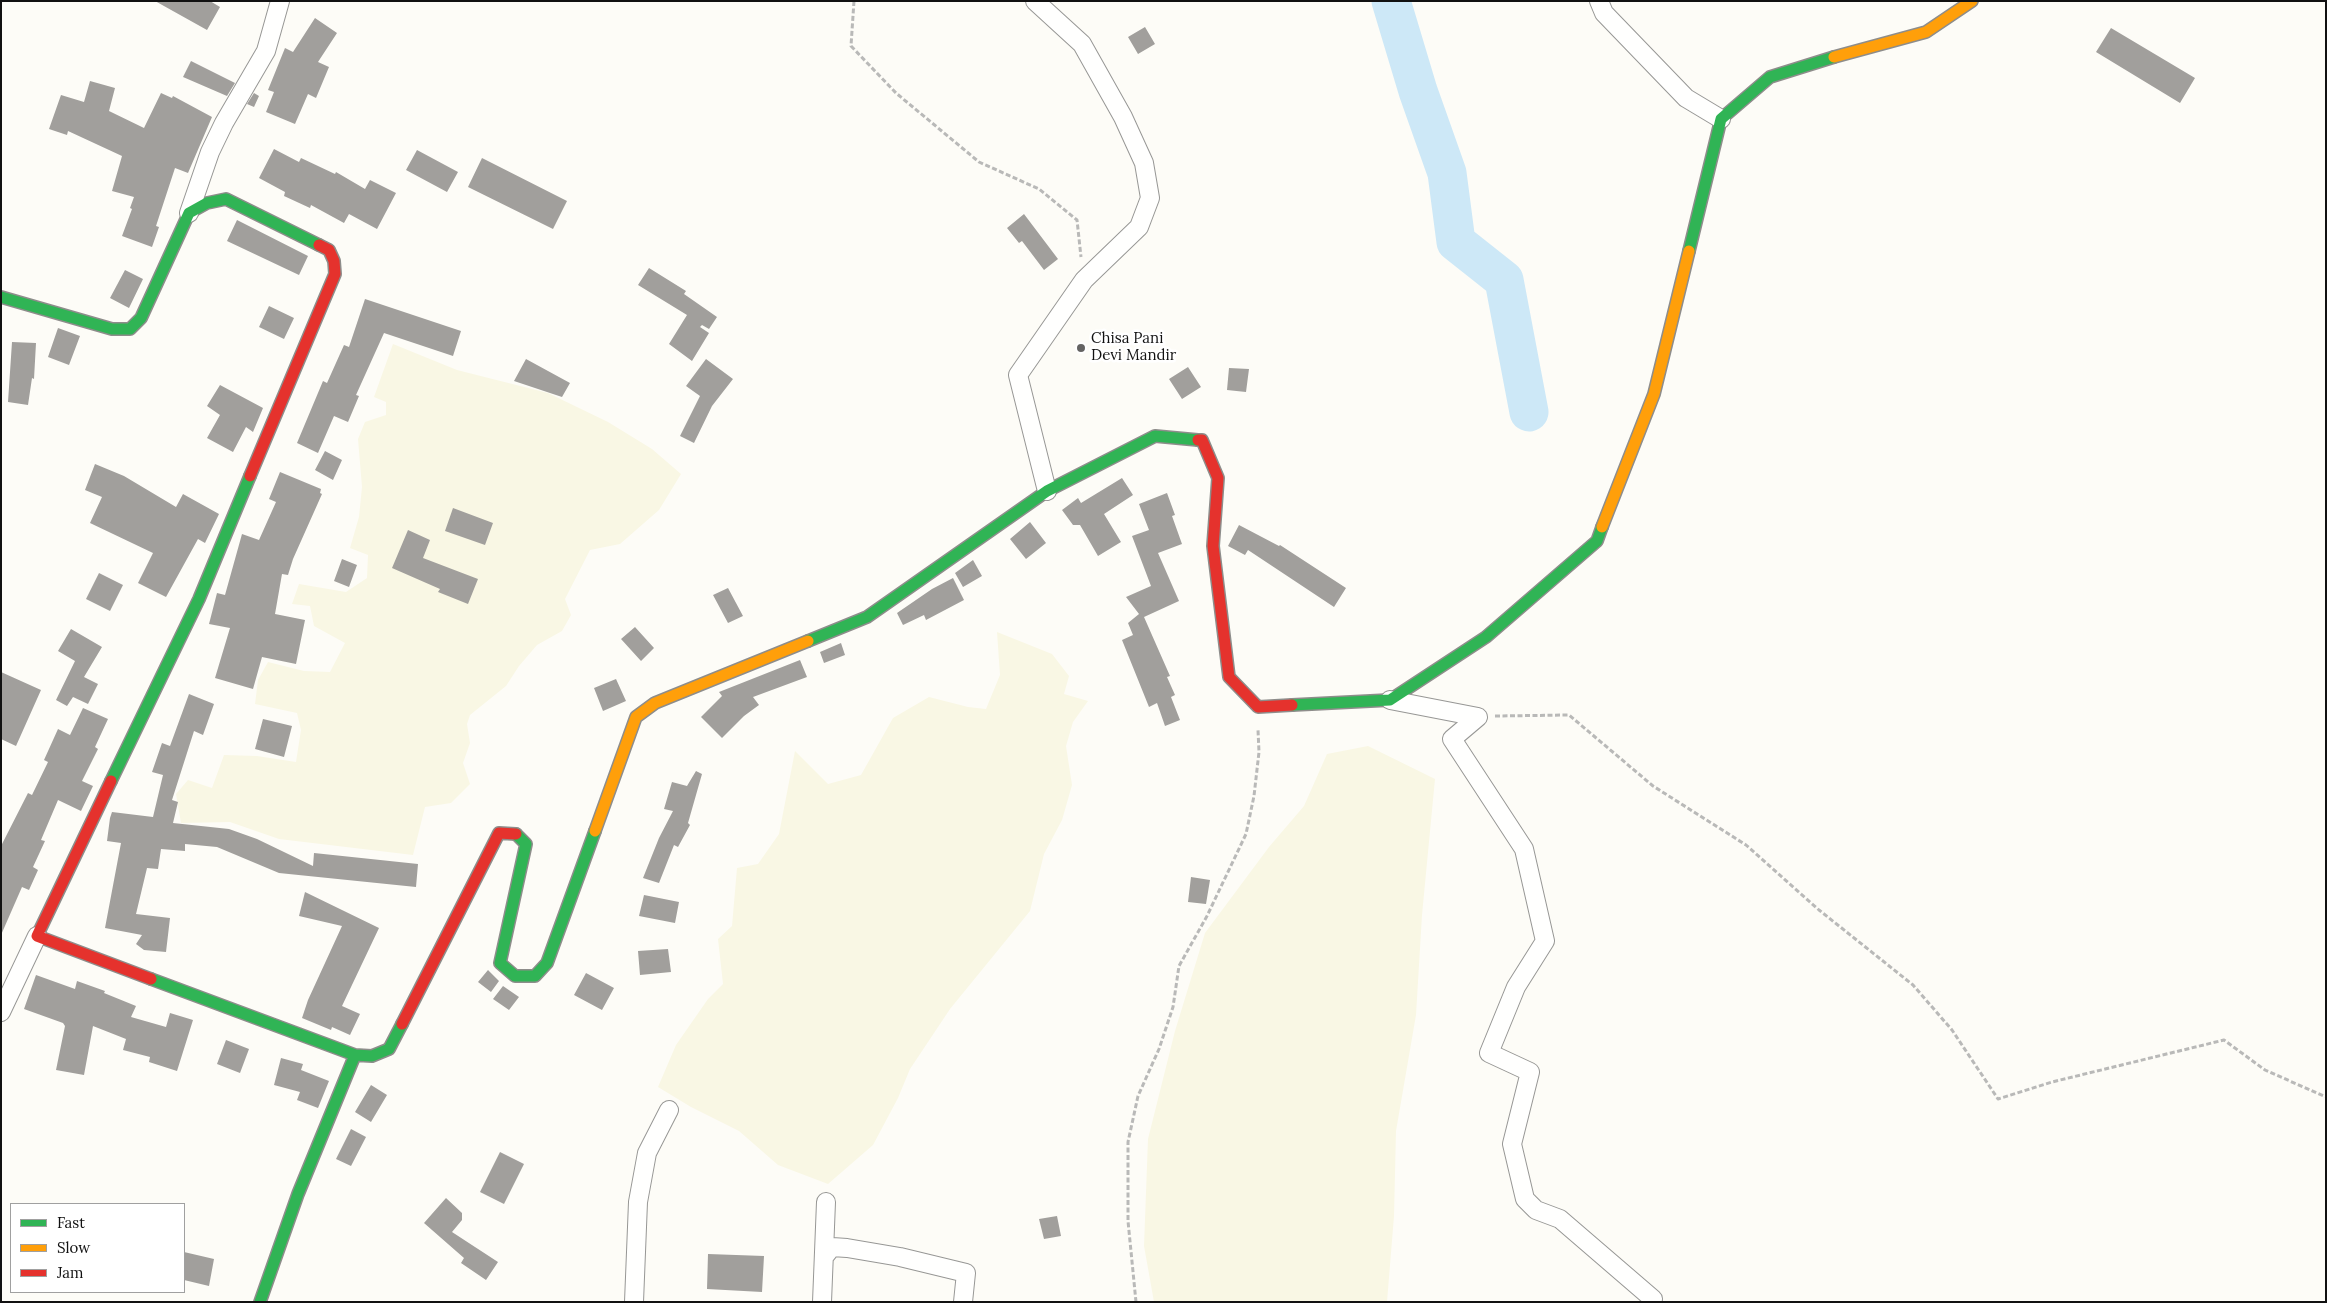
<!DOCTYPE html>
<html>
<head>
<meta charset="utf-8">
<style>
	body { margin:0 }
	#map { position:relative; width:2327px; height:1303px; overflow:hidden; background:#fdfcf7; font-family:Lora,serif }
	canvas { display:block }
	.frame { position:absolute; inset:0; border:2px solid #111; pointer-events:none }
	.legend { position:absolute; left:10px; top:1203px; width:175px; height:90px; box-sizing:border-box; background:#fff; border:1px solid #a0a0a0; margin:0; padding:6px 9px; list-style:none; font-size:15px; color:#111 }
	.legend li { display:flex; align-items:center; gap:10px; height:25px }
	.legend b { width:25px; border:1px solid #a0a0a0 }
</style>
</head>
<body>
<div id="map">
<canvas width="2327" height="1303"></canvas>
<div class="frame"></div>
<ul class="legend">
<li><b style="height:6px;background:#30b455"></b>Fast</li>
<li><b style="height:6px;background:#ff9f0a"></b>Slow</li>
<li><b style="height:6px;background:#e5322d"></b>Jam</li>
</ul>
</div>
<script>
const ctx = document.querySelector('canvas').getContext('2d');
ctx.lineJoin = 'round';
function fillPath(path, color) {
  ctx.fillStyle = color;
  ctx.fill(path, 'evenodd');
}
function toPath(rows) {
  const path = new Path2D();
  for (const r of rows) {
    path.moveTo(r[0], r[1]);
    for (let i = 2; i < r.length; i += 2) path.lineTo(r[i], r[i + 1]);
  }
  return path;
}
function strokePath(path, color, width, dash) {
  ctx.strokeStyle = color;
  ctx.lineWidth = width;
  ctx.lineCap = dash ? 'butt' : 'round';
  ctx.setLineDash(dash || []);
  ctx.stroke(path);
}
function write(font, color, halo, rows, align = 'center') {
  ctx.font = font + ' Lora,serif';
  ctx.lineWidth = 5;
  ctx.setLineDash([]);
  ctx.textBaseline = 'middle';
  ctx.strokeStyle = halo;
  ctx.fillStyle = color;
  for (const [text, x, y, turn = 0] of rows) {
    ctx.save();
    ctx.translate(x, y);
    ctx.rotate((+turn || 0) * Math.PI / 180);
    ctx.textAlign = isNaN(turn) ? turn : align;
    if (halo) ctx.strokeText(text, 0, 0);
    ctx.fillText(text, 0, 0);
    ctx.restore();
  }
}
fillPath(toPath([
	[393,344,457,370,548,393,608,422,652,449,681,474,659,510,620,544,590,550,565,599,571,615,562,631,537,645,519,666,506,686,470,715,467,724,470,743,463,763,470,784,451,803,425,807,413,855,279,839,230,822,181,823,176,794,188,780,212,788,224,755,257,756,296,762,301,730,297,713,255,704,258,680,268,662,304,671,330,672,345,643,314,626,310,606,292,604,299,584,346,592,367,578,368,555,350,548,359,517,362,487,358,439,365,422,386,415,386,402,374,397],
	[997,632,1052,654,1069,676,1064,694,1088,701,1073,722,1066,746,1072,785,1062,820,1044,854,1030,911,950,1009,910,1069,898,1098,873,1145,828,1184,778,1165,739,1131,691,1107,658,1087,676,1045,708,999,723,984,718,939,732,926,737,868,758,864,779,834,795,751,828,784,861,775,893,718,929,697,968,707,986,709,1000,675],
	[1368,746,1435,779,1422,915,1416,1015,1396,1131,1394,1216,1387,1302,1154,1302,1144,1246,1148,1139,1175,1031,1205,933,1269,847,1304,806,1327,754]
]), '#f9f7e4');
strokePath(toPath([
	[1391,1,1418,91,1447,173,1456,242,1504,280,1529,412]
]), '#cde8f7', 39);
fillPath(toPath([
	[155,1,210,1,220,7,207,30],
	[315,18,337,33,318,62,329,67,316,98,308,94,295,124,266,112,274,92,268,90,285,48,293,52],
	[1145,27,1155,44,1138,54,1128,37],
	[2111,28,2195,78,2180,103,2096,52],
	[191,61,235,83,227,96,183,77],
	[90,81,115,88,109,111,144,128,161,93,172,98,173,96,212,117,188,173,175,168,156,226,159,227,152,247,122,236,132,209,130,208,134,197,112,191,122,156,68,131,67,135,49,129,61,95,84,102],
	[254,93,259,96,254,107,247,104],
	[274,149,299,162,301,158,335,174,336,172,365,189,370,180,396,193,377,229,349,214,344,223,311,205,310,208,284,196,285,192,259,178],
	[417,150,458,172,447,192,406,170],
	[482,158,567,201,553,229,468,187],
	[1024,214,1058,259,1044,270,1022,241,1019,243,1007,228],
	[237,220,308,256,299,275,227,241],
	[649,268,686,291,684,294,717,317,709,329,702,325,700,327,709,333,692,361,669,344,687,315,638,285],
	[125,270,143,279,129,308,110,298],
	[365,299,461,331,453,356,384,333,356,395,359,396,348,422,334,416,318,453,297,443,323,381,327,383,344,345,349,347],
	[269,306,294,318,284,339,259,327],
	[58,328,80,336,69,365,48,357],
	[12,342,36,343,34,379,32,378,28,405,8,402],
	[526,359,570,383,562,397,514,381],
	[706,359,733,379,712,406,694,443,680,436,700,396,686,386],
	[1188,367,1201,387,1182,399,1169,379],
	[1229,368,1249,369,1246,392,1227,390],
	[220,385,263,408,253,432,246,427,233,452,207,438,220,415,207,406],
	[325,451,342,460,333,480,315,470],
	[95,464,124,476,176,507,183,494,219,514,205,543,198,539,166,597,138,583,153,553,90,523,102,497,85,490],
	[280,472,321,489,320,493,322,494,293,559,288,575,282,574,275,614,305,620,296,664,262,657,253,689,215,678,230,628,209,624,217,593,225,595,242,534,259,540,276,502,269,499],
	[1122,478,1133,495,1104,514,1121,542,1098,556,1080,525,1073,525,1062,510,1078,498,1081,503],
	[1167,493,1175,515,1172,516,1182,544,1158,553,1179,601,1144,617,1170,676,1167,677,1175,695,1171,697,1180,720,1165,726,1157,703,1149,707,1122,640,1133,635,1128,623,1139,614,1126,597,1151,586,1132,536,1149,530,1139,504],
	[453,508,493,523,485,545,445,531],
	[1030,522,1046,543,1026,559,1010,539],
	[1239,525,1279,546,1280,545,1346,588,1334,607,1248,550,1245,555,1228,546],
	[408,530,430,540,423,558,478,579,468,604,438,592,440,589,392,568],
	[342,559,357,565,349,587,334,581],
	[973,560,982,576,963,587,955,573],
	[99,573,123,585,110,611,86,599],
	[953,578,964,600,926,620,924,615,903,625,897,613,932,589],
	[728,588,743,616,728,623,713,595],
	[635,627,654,648,641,661,621,639],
	[71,629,102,647,84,677,98,684,88,704,73,697,67,706,56,700,75,661,58,651],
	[841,643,845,655,824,663,820,652],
	[800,660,807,677,753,697,759,705,744,716,722,738,701,717,722,696,719,692],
	[1,672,41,690,16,746,1,739],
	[616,679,626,701,603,711,594,688],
	[189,694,214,704,203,735,194,731,172,800,178,802,173,823,229,829,257,839,313,866,314,853,418,864,416,887,279,873,217,847,185,844,185,851,161,849,158,869,147,868,136,914,170,918,166,952,144,950,136,944,142,935,105,928,121,843,107,841,110,818,112,812,153,817,163,775,152,772,162,743,170,746],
	[83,708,108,719,95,747,98,749,82,781,93,786,81,811,58,800,41,840,45,841,33,867,38,870,29,890,22,887,1,935,1,846,28,793,32,795,48,762,44,760,58,729,70,735],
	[263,719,292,726,284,757,255,749],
	[696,771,702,774,688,823,690,825,678,847,674,845,659,883,643,878,659,838,673,811,664,809,672,782,687,786],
	[1191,877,1210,880,1206,904,1188,902],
	[305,892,379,928,342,1006,360,1014,350,1035,332,1027,331,1030,302,1018,308,1000,342,926,299,916],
	[644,895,679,902,675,923,639,916],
	[668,949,671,972,640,975,638,951],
	[488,970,499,981,491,992,478,982],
	[586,973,614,988,602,1010,574,995],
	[36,975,75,989,77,981,105,991,104,993,136,1006,131,1017,166,1027,170,1013,193,1020,177,1071,149,1062,150,1057,123,1050,126,1039,93,1026,84,1075,56,1070,65,1026,63,1023,24,1009],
	[503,986,519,997,509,1010,493,999],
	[226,1040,249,1049,240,1073,217,1064],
	[281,1058,303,1064,301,1070,329,1081,318,1108,297,1100,300,1092,274,1085],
	[371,1085,387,1095,371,1122,355,1112],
	[351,1129,366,1137,351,1166,336,1159],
	[500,1152,524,1164,504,1204,480,1192],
	[446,1198,462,1213,462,1220,452,1232,498,1262,486,1280,461,1263,464,1258,424,1223],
	[1057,1216,1061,1236,1044,1239,1039,1219],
	[184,1252,214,1259,209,1286,184,1280],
	[708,1254,764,1256,762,1292,707,1289]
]), '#a19f9c');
const street = toPath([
	[1035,1,1082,44,1123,117,1144,163,1150,198,1139,227,1084,280,1018,375,1047,491],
	[1599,1,1604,13,1686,98,1721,119],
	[189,213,210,152,224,123,266,51,280,1],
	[1390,700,1478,717,1452,739,1524,849,1545,941,1516,987,1489,1053,1530,1072,1512,1144,1525,1199,1536,1210,1560,1219,1653,1299],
	[1,1012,37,936],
	[824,1257,832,1247,847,1248,900,1257,966,1273,963,1302],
	[634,1302,638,1202,647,1153,669,1110],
	[822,1302,826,1202]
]);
const fast = toPath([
	[1689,251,1721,119,1770,77,1834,57],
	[1,297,112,329,130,329,141,318,189,213,207,203,226,199,319,245],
	[808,641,867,617,1047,491,1155,436,1198,440],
	[1292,705,1390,700,1486,637,1597,541,1602,527],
	[111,781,199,599,250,476],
	[516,834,526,844,500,963,515,976,535,976,547,963,595,831],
	[151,979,355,1055,372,1056,389,1049,402,1024],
	[260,1302,298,1194,355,1055]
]);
const slow = toPath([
	[1834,57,1926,32,1972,1],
	[1602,527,1654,394,1689,251],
	[595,831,636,717,655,703,808,641]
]);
const jam = toPath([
	[1198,440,1202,440,1218,478,1213,546,1229,677,1258,707,1292,705],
	[250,476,335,274,334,261,329,250,319,245],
	[111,781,37,936,151,979],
	[402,1024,499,833,516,834]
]);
strokePath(street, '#979795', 20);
strokePath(fast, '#8e8d8b', 14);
strokePath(slow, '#8e8d8b', 14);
strokePath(jam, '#8e8d8b', 14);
strokePath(toPath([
	[854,1,851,46,896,93,979,162,1039,189,1077,220,1081,257],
	[1495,716,1569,715,1653,786,1746,845,1819,910,1913,985,1952,1030,1998,1099,2052,1082,2224,1040,2265,1070,2326,1097],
	[1136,1302,1128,1221,1128,1142,1138,1096,1159,1049,1173,1007,1179,966,1207,916,1246,834,1254,796,1259,752,1258,730]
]), '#b9b9b8', 3, [5, 2.5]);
strokePath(street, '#fffffe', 18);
strokePath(fast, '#30b455', 11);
strokePath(slow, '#ff9f0a', 11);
strokePath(jam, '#e5322d', 11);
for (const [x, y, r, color] of [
	[1081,348,5,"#646362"]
]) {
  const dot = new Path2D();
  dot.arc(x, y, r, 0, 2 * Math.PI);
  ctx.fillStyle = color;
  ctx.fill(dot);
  strokePath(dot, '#fff', 2);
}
write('15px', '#111', '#fff', [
	["Chisa Pani",1091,339],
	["Devi Mandir",1091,356]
], 'left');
</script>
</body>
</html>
